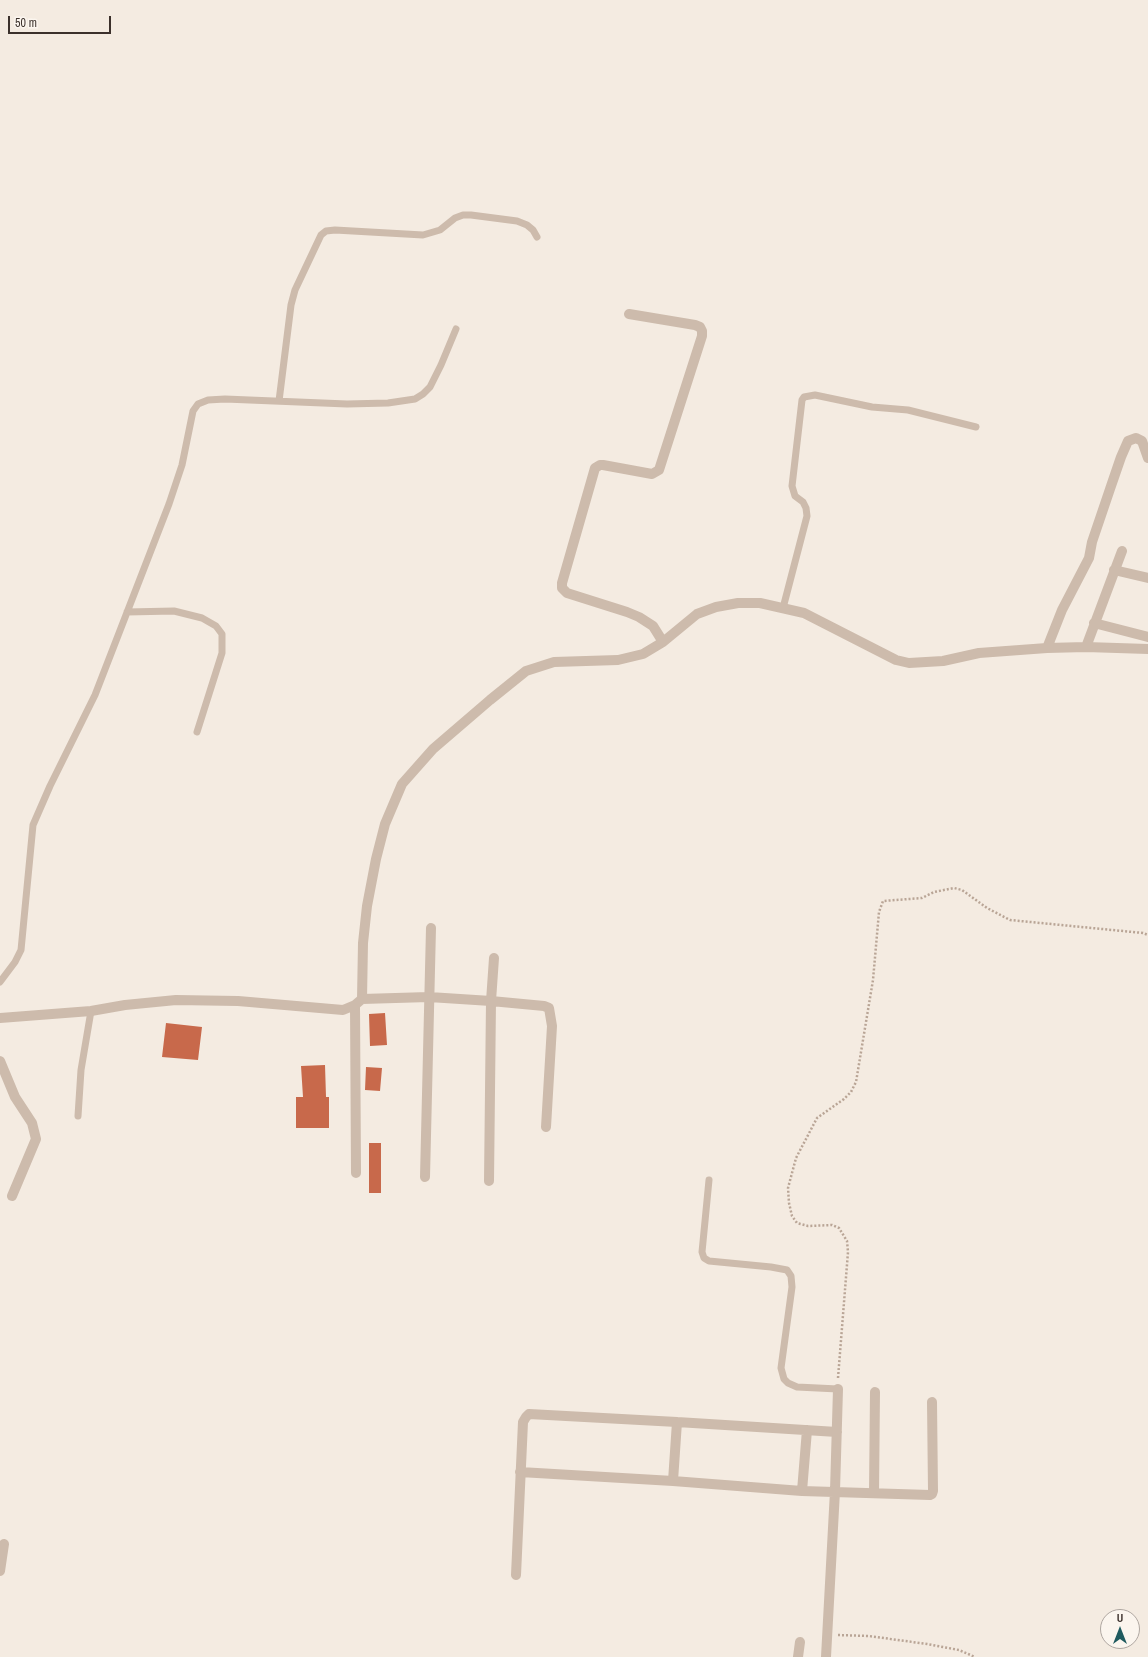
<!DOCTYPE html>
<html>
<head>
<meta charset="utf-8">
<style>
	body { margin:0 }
	#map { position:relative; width:1148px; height:1657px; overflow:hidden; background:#f4ebe1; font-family:"Archivo Narrow",sans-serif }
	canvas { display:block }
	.north { position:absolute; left:1100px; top:1609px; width:40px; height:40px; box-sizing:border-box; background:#fbf5ee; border:1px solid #aea6a0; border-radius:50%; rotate:0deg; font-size:11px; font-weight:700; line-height:16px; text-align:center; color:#3b302b }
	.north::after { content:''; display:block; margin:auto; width:14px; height:18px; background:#1f5a5e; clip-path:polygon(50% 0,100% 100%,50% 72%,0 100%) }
	.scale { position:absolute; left:8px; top:16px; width:103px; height:18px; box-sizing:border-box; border:2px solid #3b302b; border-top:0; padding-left:5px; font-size:12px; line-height:14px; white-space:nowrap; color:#3b302b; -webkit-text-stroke:3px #fbf5ee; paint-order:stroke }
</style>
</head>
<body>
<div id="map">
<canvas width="1148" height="1657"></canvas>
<div class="north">U</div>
<div class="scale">50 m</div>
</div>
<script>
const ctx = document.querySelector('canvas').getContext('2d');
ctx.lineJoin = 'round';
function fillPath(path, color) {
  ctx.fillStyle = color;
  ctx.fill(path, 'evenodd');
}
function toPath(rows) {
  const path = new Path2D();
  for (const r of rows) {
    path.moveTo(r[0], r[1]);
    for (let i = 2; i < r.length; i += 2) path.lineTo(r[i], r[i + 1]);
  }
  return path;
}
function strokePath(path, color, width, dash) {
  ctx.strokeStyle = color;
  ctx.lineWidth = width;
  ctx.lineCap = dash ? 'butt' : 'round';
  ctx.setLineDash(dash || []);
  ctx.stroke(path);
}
fillPath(toPath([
	[385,1013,387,1045,370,1046,369,1014],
	[166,1023,202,1027,198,1060,162,1057],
	[325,1065,326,1097,329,1097,329,1128,296,1128,296,1097,303,1097,301,1066],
	[366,1067,382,1068,380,1091,365,1090],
	[369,1143,381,1143,381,1193,369,1193]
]), '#c8694b');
strokePath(toPath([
	[838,1378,848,1252,847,1241,839,1228,832,1225,808,1226,797,1223,792,1216,789,1203,788,1188,796,1158,817,1118,844,1099,851,1092,856,1082,873,980,879,912,883,901,922,898,934,892,954,888,962,890,987,908,1010,920,1143,933,1148,935],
	[838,1635,869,1636,927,1644,959,1650,975,1657]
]), '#b9a596', 2.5, [2, 2]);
strokePath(toPath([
	[279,401,291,305,295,290,321,235,326,231,335,230,423,235,440,230,455,218,463,215,471,215,517,221,527,225,533,230,537,237],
	[783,608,807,516,806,508,803,502,795,496,792,486,802,400,804,397,815,395,872,407,908,410,976,427],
	[127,612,174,611,202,618,216,626,222,634,222,653,197,732],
	[0,982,15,962,21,950,33,825,50,786,95,695,169,504,182,465,193,411,198,404,208,400,225,399,347,404,388,403,415,399,423,394,430,387,441,365,456,329],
	[78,1116,81,1070,91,1011],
	[709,1180,702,1252,704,1258,709,1261,771,1267,787,1270,791,1276,792,1287,781,1368,784,1379,788,1383,797,1387,838,1389]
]), '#cdbbac', 7);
strokePath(toPath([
	[629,314,695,325,700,327,702,331,702,336,659,470,652,474,603,465,600,465,595,468,562,583,562,588,567,593,627,612,639,617,653,626,663,642],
	[1114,570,1148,578],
	[1094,623,1148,637],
	[1086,647,1122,551],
	[1047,648,1062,610,1089,558,1092,542,1110,489,1121,457,1128,441,1136,438,1142,441,1148,458],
	[494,958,491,1001,544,1006,549,1008,552,1026,546,1127],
	[362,999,363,943,367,906,376,859,385,824,402,784,433,749,490,700,526,671,554,662,618,660,643,654,663,642,697,614,716,607,738,603,760,603,804,613,896,660,909,663,943,661,979,653,1047,648,1086,647,1148,649],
	[0,1018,91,1011,125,1005,176,1000,238,1001,343,1010,355,1005],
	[0,1061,15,1097,32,1123,36,1139,12,1196],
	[356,1173,355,1005,362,999,429,997,491,1001,489,1181],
	[425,1177,431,928],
	[520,1472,673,1481,802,1491,930,1495,932,1494,933,1491,932,1402],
	[673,1481,677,1422],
	[802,1491,807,1430],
	[874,1493,875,1392],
	[0,1571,4,1544],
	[516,1575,523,1422,526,1417,529,1414,677,1422,837,1432],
	[798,1657,800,1642],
	[826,1657,835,1491,838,1389]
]), '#cdbbac', 10);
</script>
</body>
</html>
